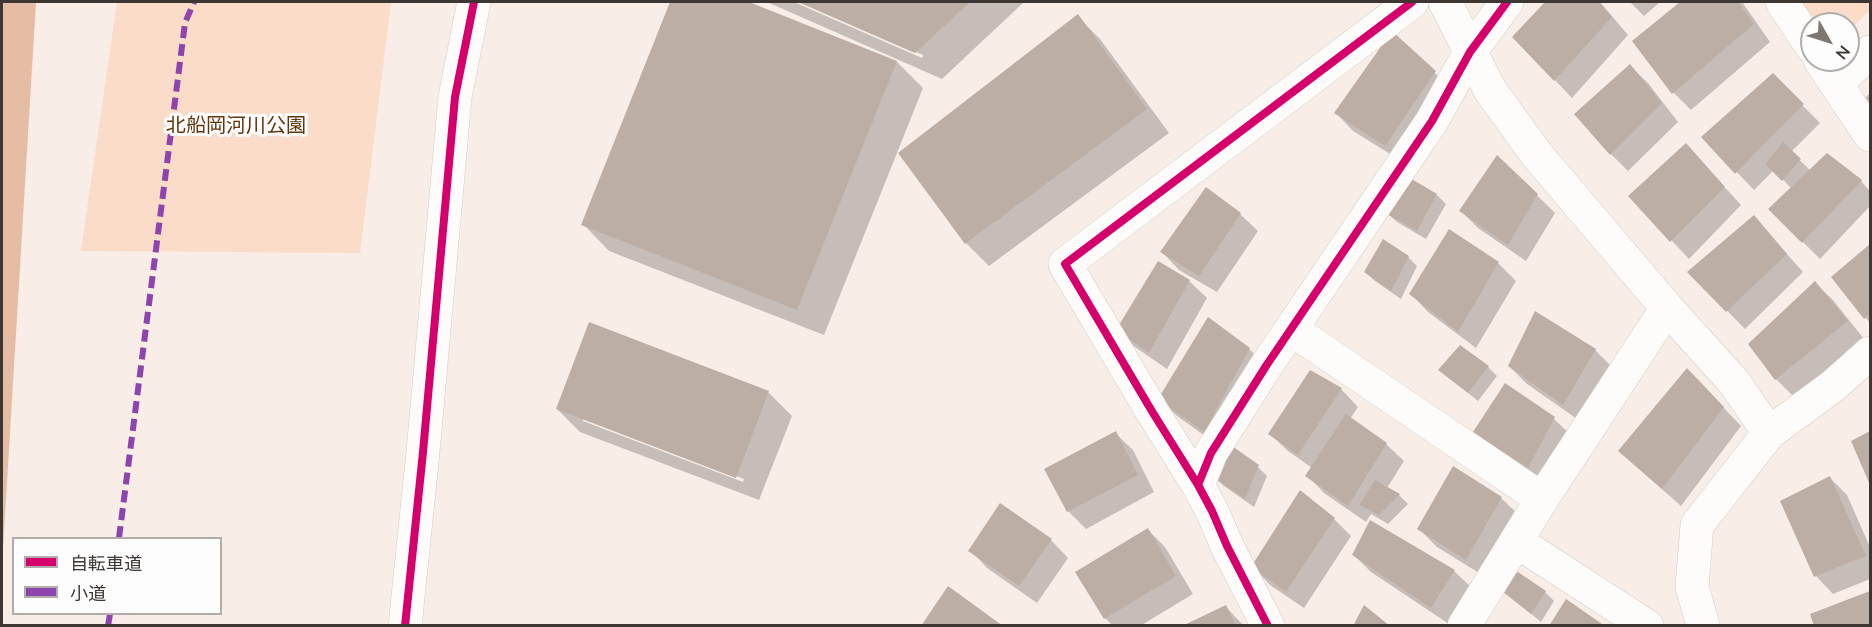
<!DOCTYPE html>
<html>
<head>
<meta charset="utf-8">
<style>
	body { margin:0 }
	#map { position:relative; width:1872px; height:627px; overflow:hidden; background:#f8ede7; font-family:"Nunito Sans","Noto Sans JP",sans-serif }
	canvas { display:block }
	.frame { position:absolute; inset:0; border:3px solid #3d3632; pointer-events:none }
	.legend { position:absolute; left:12px; top:537px; width:210px; height:78px; box-sizing:border-box; background:#fdfdfd; border:2px solid #b0adac; margin:0; padding:8px 10px; list-style:none; font-size:18px; color:#3d3632 }
	.legend li { display:flex; align-items:center; gap:12px; height:30px }
	.legend b { width:30px; border:2px solid #b0adac }
	.north { position:absolute; left:1800px; top:12px; width:60px; height:60px; box-sizing:border-box; background:#fdfdfd; border:2px solid #b0adac; border-radius:50%; rotate:129deg; font-size:16px; font-weight:700; line-height:24px; text-align:center; color:#3d3632 }
	.north::after { content:''; display:block; margin:auto; width:21px; height:27px; background:#7e7671; clip-path:polygon(50% 0,100% 100%,50% 72%,0 100%) }
</style>
</head>
<body>
<div id="map">
<canvas width="1872" height="627"></canvas>
<div class="frame"></div>
<ul class="legend">
<li><b style="height:8px;background:#d6006c"></b>自転車道</li>
<li><b style="height:8px;background:#8e44ad"></b>小道</li>
</ul>
<div class="north">N</div>
</div>
<script>
const ctx = document.querySelector('canvas').getContext('2d');
ctx.lineJoin = 'round';
function fillPath(path, color) {
  ctx.fillStyle = color;
  ctx.fill(path, 'evenodd');
}
function toPath(rows) {
  const path = new Path2D();
  for (const r of rows) {
    path.moveTo(r[0], r[1]);
    for (let i = 2; i < r.length; i += 2) path.lineTo(r[i], r[i + 1]);
  }
  return path;
}
function strokePath(path, color, width, dash) {
  ctx.strokeStyle = color;
  ctx.lineWidth = width;
  ctx.lineCap = dash ? 'butt' : 'round';
  ctx.setLineDash(dash || []);
  ctx.stroke(path);
}
function write(font, color, halo, rows, align = 'center') {
  ctx.font = font + ' "Nunito Sans","Noto Sans JP",sans-serif';
  ctx.lineWidth = 6;
  ctx.setLineDash([]);
  ctx.textBaseline = 'middle';
  ctx.strokeStyle = halo;
  ctx.fillStyle = color;
  for (const [text, x, y, turn = 0] of rows) {
    ctx.save();
    ctx.translate(x, y);
    ctx.rotate((+turn || 0) * Math.PI / 180);
    ctx.textAlign = isNaN(turn) ? turn : align;
    if (halo) ctx.strokeText(text, 0, 0);
    ctx.fillText(text, 0, 0);
    ctx.restore();
  }
}
fillPath(toPath([
	[117,2,391,2,360,253,81,251],
	[1801,2,1870,2,1870,10,1848,32,1848,24,1815,24]
]), '#fbdcc9');
fillPath(toPath([
	[2,2,36,2,2,565]
]), '#e4bda4');
fillPath(toPath([
	[671,2,745,2,897,62,923,88,824,335,609,251,583,224],
	[767,2,794,2,922,58,923,55,802,2,1024,2,942,79],
	[1547,2,1600,2,1628,35,1572,98,1514,37],
	[1630,2,1660,2,1644,16],
	[1682,2,1742,2,1770,42,1691,110,1674,93,1634,42],
	[1077,16,1100,39,1169,133,989,266,966,243,900,153],
	[1393,33,1453,90,1403,162,1353,131,1336,113],
	[1630,66,1648,83,1678,122,1628,171,1611,154],
	[1773,76,1820,123,1791,152,1811,171,1861,181,1870,191,1870,206,1820,259,1770,209,1792,189,1774,170,1754,190,1704,138],
	[1870,93,1870,103,1865,98],
	[1686,145,1741,205,1689,259,1630,196],
	[1498,157,1555,213,1526,261,1478,228,1461,211],
	[1437,195,1446,204,1426,239,1397,222,1387,213],
	[1240,214,1258,231,1217,292,1179,270,1162,252],
	[1754,217,1803,272,1745,329,1689,272],
	[1450,231,1498,263,1516,281,1476,348,1428,312,1411,294],
	[1870,246,1870,323,1833,278],
	[1408,257,1417,266,1401,299,1375,281,1365,272],
	[1189,281,1207,298,1167,369,1135,347,1118,330],
	[1815,283,1833,300,1864,339,1794,397,1776,379,1750,344],
	[590,324,769,393,792,416,759,500,580,432,557,409],
	[583,418,744,479,743,482,583,421],
	[1249,349,1267,366,1222,448,1177,416,1159,399],
	[1595,350,1612,367,1580,421,1527,384,1509,366],
	[1488,367,1497,376,1478,401,1440,370],
	[1704,387,1741,426,1681,506,1638,468],
	[1341,389,1358,407,1350,419,1386,444,1404,461,1387,488,1399,495,1408,504,1388,524,1371,514,1366,522,1324,493,1307,475,1312,468,1288,451,1270,434],
	[1554,419,1572,436,1546,484,1493,449,1475,432],
	[1870,432,1870,481,1853,442],
	[1115,433,1133,450,1154,492,1086,529,1068,511],
	[1258,467,1267,476,1254,507,1224,486,1214,477],
	[1830,478,1847,495,1870,547,1870,579,1833,594,1816,576,1782,502],
	[1501,498,1519,515,1484,576,1437,547,1419,529],
	[1334,519,1351,536,1304,608,1270,585,1253,567],
	[1371,522,1454,571,1472,588,1449,624,1371,572,1354,555],
	[1148,530,1165,547,1193,594,1140,626,1113,626,1105,618,1077,572],
	[1051,540,1068,558,1037,603,987,568,970,550],
	[1505,592,1545,592,1554,601,1541,622],
	[1226,607,1244,626,1186,626]
]), '#0003');
fillPath(toPath([
	[670,2,749,2,897,61,797,310,581,225],
	[798,2,970,2,915,53],
	[1545,2,1599,2,1612,17,1554,81,1512,37],
	[1680,2,1738,2,1754,24,1672,94,1632,41],
	[1078,14,1147,109,965,244,898,153],
	[1392,31,1436,71,1385,146,1334,113],
	[1630,64,1662,103,1610,155,1574,114],
	[1773,73,1804,104,1735,174,1701,137],
	[1783,142,1801,159,1782,181,1765,164],
	[1686,143,1725,187,1670,242,1628,196],
	[1827,153,1862,180,1802,243,1768,209],
	[1497,155,1538,194,1508,245,1459,211],
	[1410,178,1437,194,1417,231,1385,213],
	[1206,187,1241,213,1199,276,1160,252],
	[1754,215,1787,254,1726,312,1687,272],
	[1449,229,1499,262,1458,332,1409,294],
	[1383,239,1409,256,1391,291,1364,272],
	[1870,244,1870,314,1864,319,1831,277],
	[1158,261,1190,280,1149,353,1116,330],
	[1815,281,1848,321,1775,380,1748,344],
	[1535,311,1596,349,1563,405,1508,366],
	[1208,317,1250,348,1204,432,1158,399],
	[589,322,769,391,736,478,556,409],
	[1460,345,1489,366,1468,393,1438,370],
	[1687,368,1724,407,1662,489,1618,451],
	[1310,370,1342,388,1298,455,1268,434],
	[1505,383,1555,417,1528,468,1473,432],
	[1346,414,1387,443,1348,506,1305,476],
	[1116,431,1138,475,1067,512,1044,469],
	[1870,431,1870,485,1851,441],
	[1232,446,1259,465,1245,499,1213,477],
	[1453,466,1502,497,1466,560,1417,529],
	[1830,476,1866,556,1814,577,1780,501],
	[1375,480,1400,494,1379,515,1359,505],
	[1300,490,1335,518,1286,592,1251,567],
	[1000,503,1052,539,1019,586,968,551],
	[1370,520,1455,570,1431,608,1352,555],
	[1148,528,1176,576,1104,619,1075,572],
	[1515,570,1546,591,1531,614,1503,592],
	[948,586,1003,626,921,626],
	[1870,591,1870,626,1814,626,1810,614],
	[1566,599,1605,626,1549,626],
	[1226,605,1236,626,1182,626],
	[1364,605,1390,626,1353,626]
]), '#bcaea4');
const minor = toPath([
	[1445,2,1490,90,1537,155,1667,308,1734,382,1769,433],
	[1782,2,1812,47],
	[1820,60,1870,135],
	[1836,84,1870,52],
	[1291,329,1542,499],
	[1198,485,1153,413,1065,264,1412,2],
	[1516,541,1647,626],
	[405,626,423,452,455,97,474,2],
	[1268,626,1227,546,1212,511,1198,485,1211,453,1266,366,1432,121,1470,52,1507,2],
	[1464,626,1542,499,1667,308],
	[1703,626,1692,586,1697,525,1769,433,1833,386,1870,353]
]);
strokePath(minor, '#d3cbc7', 34);
strokePath(minor, '#fefcfb', 33);
strokePath(toPath([
	[119,538,185,23,194,2],
	[108,626,110,614]
]), '#8e44ad', 6, [12, 6]);
strokePath(toPath([
	[1198,485,1153,413,1065,264,1412,2],
	[405,626,423,452,455,97,474,2],
	[1268,626,1227,546,1212,511,1198,485,1211,453,1266,366,1432,121,1470,52,1507,2]
]), '#d6006c', 8);
write('20px', '#65350d', '#fdfdfd', [
	["北船岡河川公園",236,127]
]);
</script>
</body>
</html>
